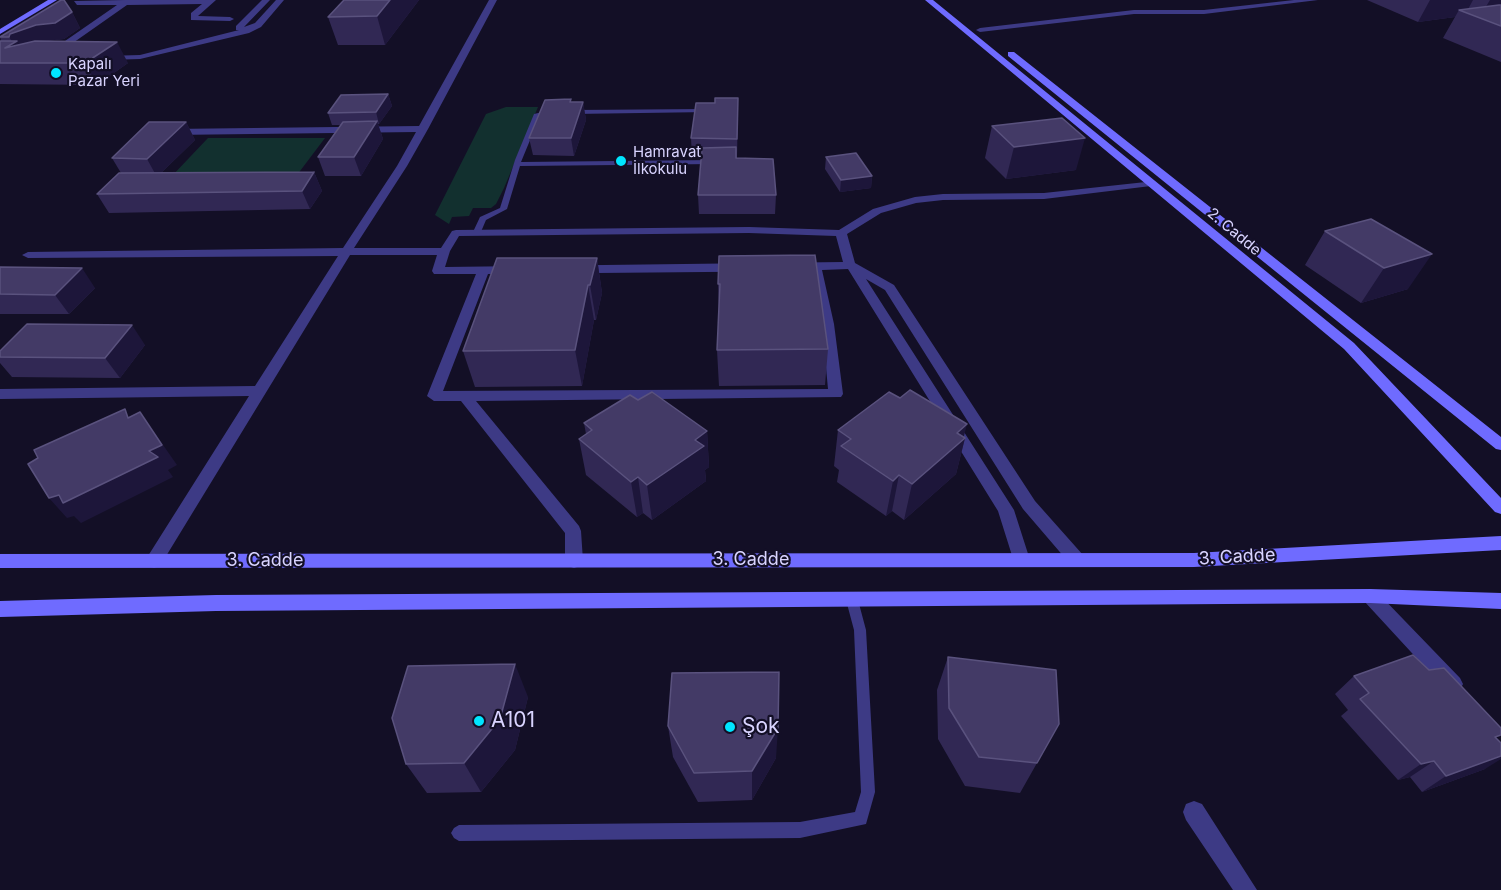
<!DOCTYPE html>
<html>
<head>
<meta charset="utf-8">
<style>
	body { margin:0 }
	canvas { display:block; background:#130f26 }
</style>
</head>
<body>
<canvas width="1501" height="890"></canvas>
<script>
const ctx = document.querySelector('canvas').getContext('2d');
ctx.lineJoin = 'round';
function fillPath(path, color) {
  ctx.fillStyle = color;
  ctx.fill(path, 'evenodd');
}
function toPath(rows) {
  const path = new Path2D();
  for (const r of rows) {
    path.moveTo(r[0], r[1]);
    for (let i = 2; i < r.length; i += 2) path.lineTo(r[i], r[i + 1]);
  }
  return path;
}
function strokePath(path, color, width, dash) {
  ctx.strokeStyle = color;
  ctx.lineWidth = width;
  ctx.lineCap = dash ? 'butt' : 'round';
  ctx.setLineDash(dash || []);
  ctx.stroke(path);
}
function write(font, color, halo, rows, align = 'center') {
  ctx.font = font + ' Inter,sans-serif';
  ctx.lineWidth = 4.5;
  ctx.setLineDash([]);
  ctx.textBaseline = 'middle';
  ctx.strokeStyle = halo;
  ctx.fillStyle = color;
  for (const [text, x, y, turn = 0] of rows) {
    ctx.save();
    ctx.translate(x, y);
    ctx.rotate((+turn || 0) * Math.PI / 180);
    ctx.textAlign = isNaN(turn) ? turn : align;
    if (halo) ctx.strokeText(text, 0, 0);
    ctx.fillText(text, 0, 0);
    ctx.restore();
  }
}
fillPath(toPath([
	[506,107,538,107,504,188,496,204,491,208,473,208,469,216,452,217,449,224,435,215,486,114],
	[208,138,325,138,297,175,171,177]
]), '#12302f');
fillPath(toPath([
	[707,109,710,111,709,112,573,114,570,112,573,110,707,109],
	[551,110,553,111,553,113,540,116,521,162,715,160,719,162,715,164,520,166,507,209,486,220,480,234,474,234,473,232,480,217,500,208,515,160,534,114,551,110],
	[852,595,856,596,858,600,866,630,875,792,866,824,800,838,459,841,454,838,451,833,454,828,459,825,800,822,855,812,861,792,854,630,846,600,848,596,852,595]
]), '#3d3a85');
fillPath(toPath([
	[125,0,216,0,198,16,230,17,234,19,230,21,191,20,191,13,202,4,127,5,70,45,49,47,45,45,65,41,117,5,77,5,74,1,125,0],
	[262,0,270,0,244,27,255,23,276,0,284,0,261,27,249,33,140,59,107,60,103,58,107,56,140,55,239,30,236,30,236,26,262,0],
	[489,0,497,0,428,129,407,166,354,248,441,248,452,231,456,230,749,227,839,230,873,209,915,197,943,194,1044,193,1155,181,1155,185,1151,186,1044,199,943,200,916,203,881,213,847,234,855,263,894,285,1035,501,1083,555,1086,560,1083,565,1077,567,1071,565,1023,509,885,290,866,279,1014,510,1030,560,1027,565,1021,567,1015,565,998,511,848,269,822,270,834,324,843,394,841,397,476,401,579,526,581,531,583,561,580,566,574,568,568,566,565,561,565,533,461,401,434,401,427,396,476,274,434,274,432,271,437,255,350,255,160,566,154,568,148,566,145,561,148,556,249,396,0,399,0,389,255,386,338,256,28,258,22,255,28,252,343,248,397,166,416,132,171,135,166,132,171,129,419,126,489,0],
	[749,233,836,236,843,262,445,267,450,251,459,236,749,233],
	[814,271,812,273,822,324,828,389,443,391,488,274,814,271],
	[1294,0,1318,0,1204,14,1134,14,980,32,976,30,980,28,1134,10,1204,10,1294,0],
	[1370,589,1376,591,1460,678,1463,684,1460,690,1453,693,1446,690,1364,601,1361,596,1364,591,1370,589],
	[1194,801,1202,804,1257,890,1233,890,1186,820,1183,812,1186,804,1194,801]
]), '#3d3a85');
fillPath(toPath([
	[48,0,57,0,0,34,0,29,48,0],
	[925,0,933,0,1354,343,1501,498,1501,514,1495,512,1344,349,925,0],
	[1008,52,1014,52,1501,437,1501,450,1496,449,1008,56,1008,52],
	[1501,536,1501,550,1194,567,0,568,0,554,1194,553,1501,536],
	[1370,589,1501,593,1501,609,1370,603,216,611,0,617,0,601,216,595,1370,589]
]), '#6f6bff');
fillPath(toPath([
	[344,0,419,0,385,45,338,45,328,17],
	[1367,0,1501,0,1501,62,1443,38,1455,17,1418,22],
	[72,12,80,28,64,39,45,41,128,63,97,85,0,84,0,41,1,41,0,36],
	[388,94,392,106,379,124,378,124,383,139,361,176,325,176,318,157,341,125,332,125,328,113],
	[738,98,737,158,776,195,775,214,699,214,698,195,701,156,692,156,691,138,715,103],
	[571,99,571,102,583,102,586,120,574,156,533,155,529,138],
	[186,122,195,140,161,173,314,172,322,191,310,209,109,213,97,194,121,173,112,158],
	[992,126,1076,170,1006,179,985,158],
	[826,157,872,176,871,188,840,192,825,169],
	[1371,219,1408,289,1361,303,1305,265,1325,231],
	[719,256,828,349,825,385,719,386,717,350,719,316,718,284],
	[597,258,602,293,596,320,594,320,582,386,475,387,463,351],
	[0,267,95,288,69,314,0,314],
	[145,345,120,378,12,377,0,363,0,351],
	[638,400,707,431,709,467,705,470,706,481,652,520,643,513,637,517,586,475,579,439,586,434,584,423],
	[838,430,964,437,965,438,956,474,904,520,892,511,886,516,837,482,839,470,834,466],
	[948,657,1037,763,1020,793,965,786,938,739,937,690],
	[1354,676,1497,739,1485,769,1422,792,1410,777,1398,780,1341,716,1348,710,1335,694],
	[528,697,515,750,481,792,427,793,406,764],
	[668,726,776,758,752,800,698,802,673,757]
]), '#312854');
fillPath(toPath([
	[390,0,419,0,385,45,377,16],
	[1430,0,1473,0,1466,13,1459,10,1455,17,1418,22],
	[1490,0,1501,0,1501,11,1482,13],
	[72,12,80,28,64,39,45,41,5,48,13,43,9,37,10,34],
	[117,42,128,63,97,85,85,63],
	[388,94,392,106,379,124,376,112],
	[738,98,738,116,737,157,737,139],
	[583,102,586,120,574,156,571,138],
	[377,121,383,139,361,176,354,157],
	[186,122,195,140,157,177,147,159],
	[1085,138,1076,170,1006,179,1014,147],
	[314,172,322,191,310,209,302,191],
	[872,176,871,188,840,192,841,180],
	[1432,254,1408,289,1361,303,1384,268],
	[597,258,602,293,596,320,590,285],
	[82,268,95,288,69,314,55,295],
	[588,285,594,320,582,386,575,350],
	[132,325,145,345,120,378,105,358],
	[140,412,177,465,168,470,173,477,81,523,74,516,67,518,49,498,149,451],
	[967,424,963,440,965,438,956,474,904,520,912,484,957,433],
	[707,431,709,467,705,470,706,481,652,520,647,485,695,440],
	[899,475,892,511,886,516,893,481],
	[638,477,643,513,637,517,631,482],
	[515,664,528,697,515,750,481,792,464,763],
	[778,728,776,758,752,800,752,771],
	[1501,756,1501,759,1485,769,1422,792,1446,776],
	[1434,761,1410,777,1398,780,1421,764]
]), '#1d163a');
const building = toPath([
	[61,0,64,0,72,12,55,23,36,25,10,34,9,37,0,37,61,0],
	[344,0,390,0,377,16,328,17,344,0],
	[1499,5,1501,5,1501,26,1459,10,1499,5],
	[0,41,17,41,5,48,35,41,117,42,85,63,0,63,0,41],
	[388,94,376,112,328,113,341,95,388,94],
	[715,98,738,98,737,139,691,138,696,103,715,103,715,98],
	[571,99,570,102,583,102,571,138,529,138,545,100,571,99],
	[1062,118,1085,138,1014,147,992,126,1062,118],
	[377,121,354,157,318,157,343,122,377,121],
	[149,122,186,122,147,159,112,158,149,122],
	[736,147,736,158,773,159,776,195,698,195,702,148,736,147],
	[856,153,872,176,841,180,826,157,856,153],
	[314,172,302,191,97,194,119,173,314,172],
	[1371,219,1432,254,1384,268,1325,231,1371,219],
	[815,255,828,349,717,350,720,284,718,284,719,256,815,255],
	[497,258,597,258,590,285,588,285,575,350,463,351,497,258],
	[0,267,82,268,55,295,0,294,0,267],
	[27,324,132,325,105,358,0,357,0,351,27,324],
	[910,390,967,424,957,433,965,438,912,484,899,475,893,481,841,446,851,439,838,430,889,392,900,398,910,390],
	[652,392,707,431,695,440,704,446,647,485,638,477,631,482,579,439,592,430,584,423,630,395,638,400,652,392],
	[125,409,128,418,140,412,162,445,149,451,158,457,63,503,59,495,49,498,28,464,38,458,34,450,125,409],
	[1413,655,1429,670,1444,668,1501,728,1501,735,1495,737,1501,743,1501,756,1446,776,1434,761,1421,764,1360,699,1369,693,1354,676,1413,655],
	[948,657,1056,670,1059,724,1037,763,979,757,949,708,948,657],
	[515,664,500,719,464,763,406,764,392,718,408,666,515,664],
	[779,672,778,728,752,771,694,773,668,726,672,673,779,672]
]);
fillPath(building, '#433a66');
strokePath(building, '#5a527e', 1.5);
for (const [x, y, r, color] of [
	[56,73,6,"#00e5ff"],
	[621,161,6,"#00e5ff"],
	[479,721,6,"#00e5ff"],
	[730,727,6,"#00e5ff"]
]) {
  const dot = new Path2D();
  dot.arc(x, y, r, 0, 2 * Math.PI);
  ctx.fillStyle = color;
  ctx.fill(dot);
  strokePath(dot, '#130f26', 2);
}
write('15px', '#d9d4ff', '#130f26', [
	["Kapalı",68,64],
	["Pazar Yeri",68,81],
	["Hamravat",633,152],
	["İlkokulu",633,169]
], 'left');
write('15px', '#d9d4ff', '#130f26', [
	["2. Cadde",1234,232,40]
]);
write('18px', '#d9d4ff', '#130f26', [
	["3. Cadde",1237,557,-3],
	["3. Cadde",751,560],
	["3. Cadde",265,561]
]);
write('21px', '#d9d4ff', '#130f26', [
	["A101",491,721],
	["Şok",742,727]
], 'left');
</script>
</body>
</html>
